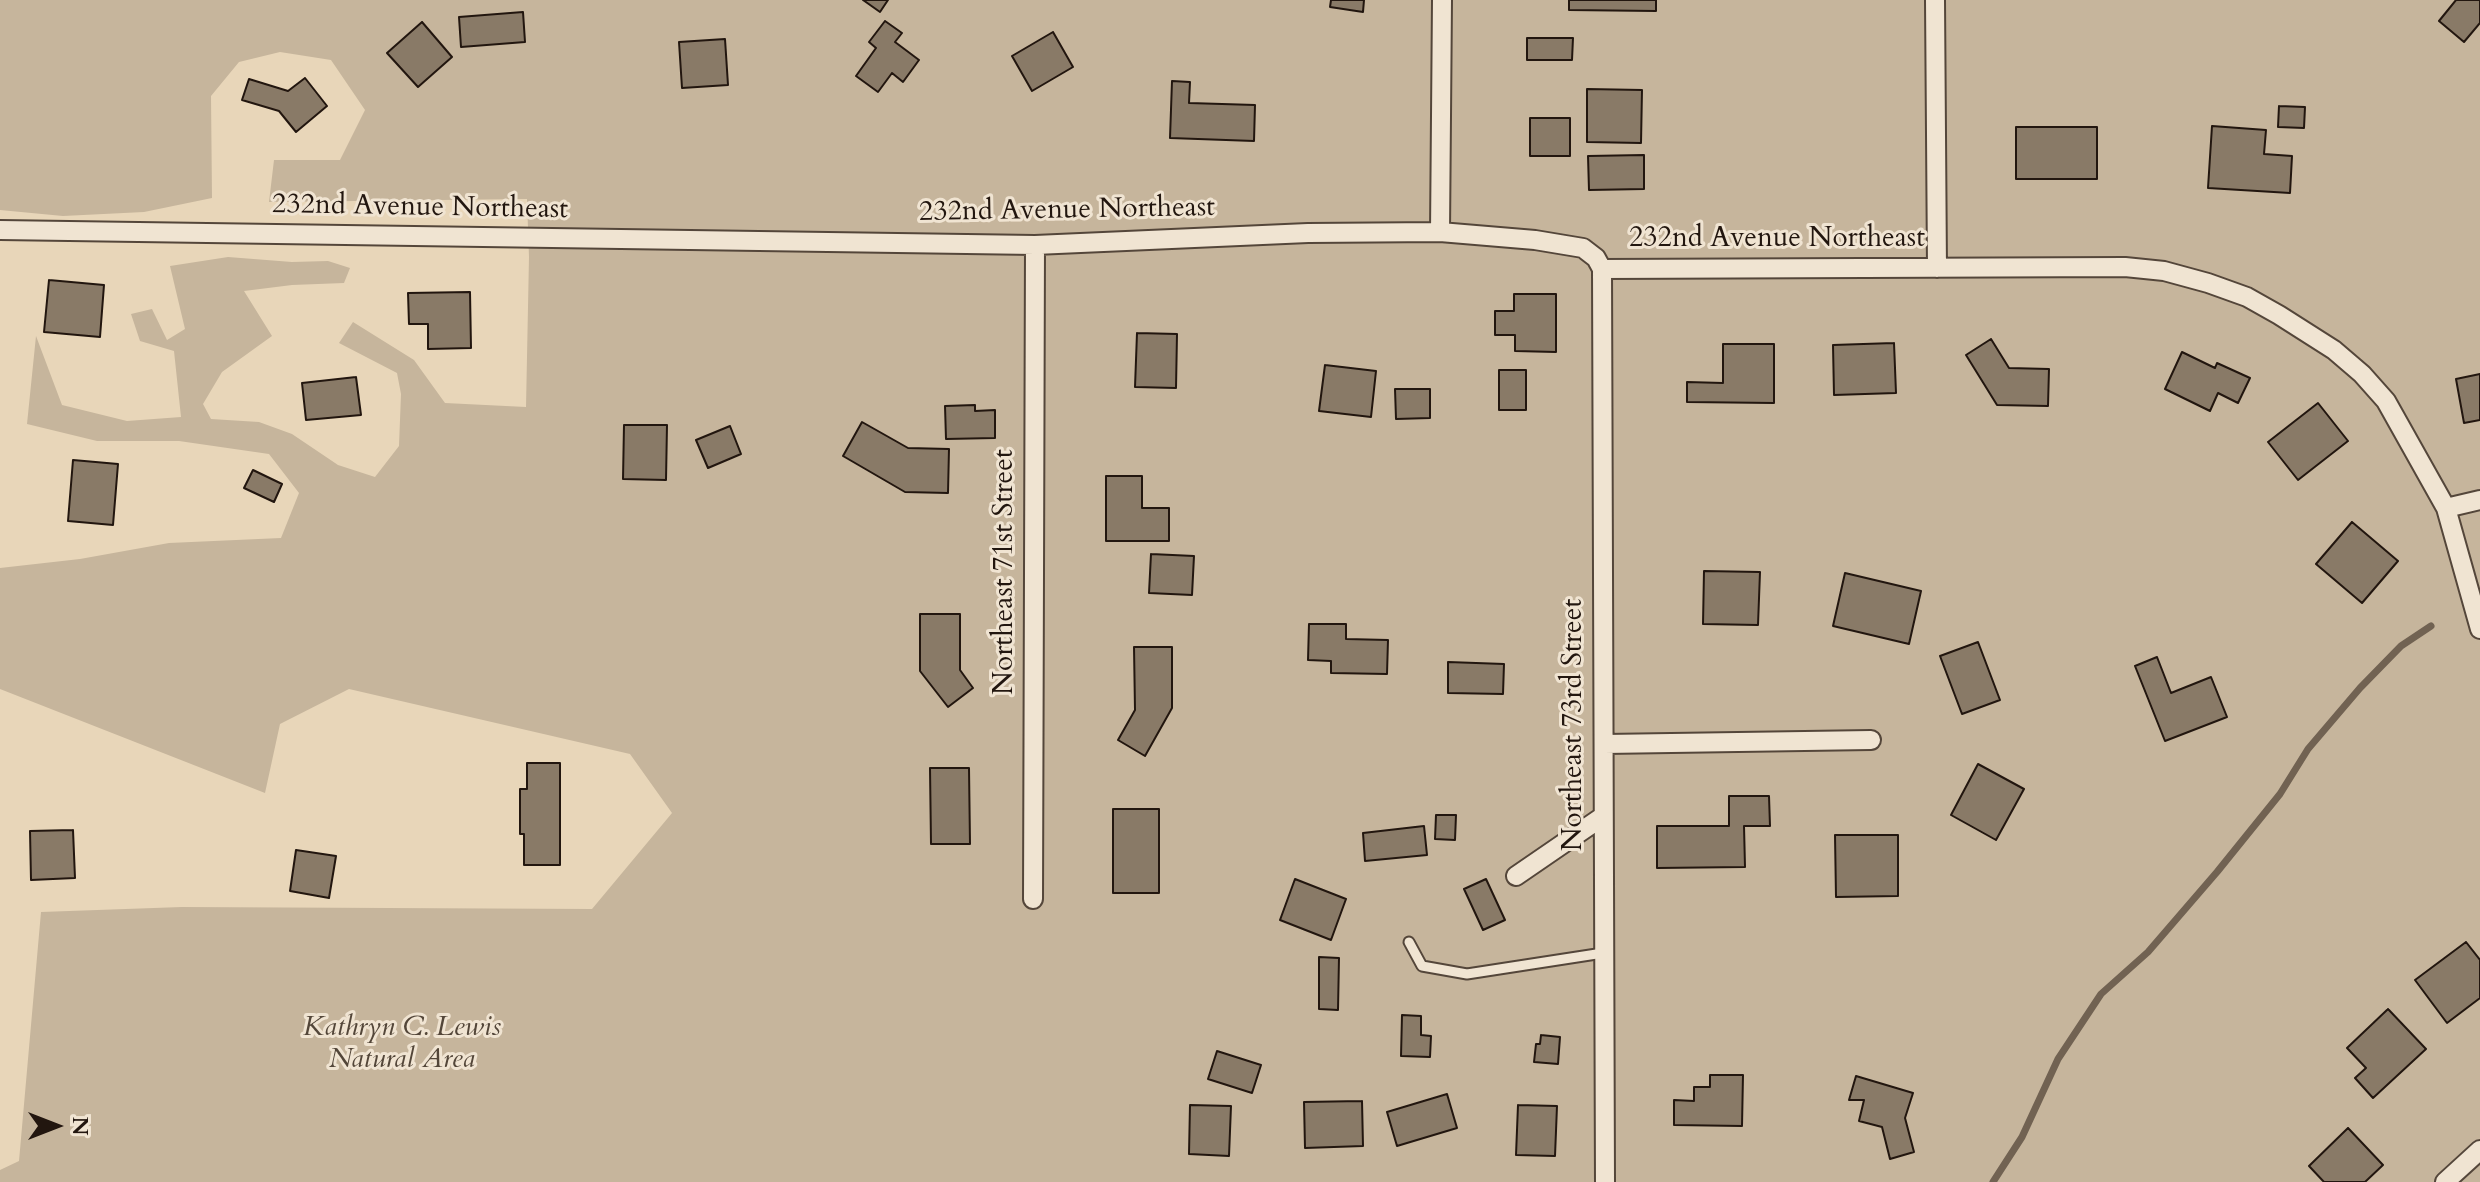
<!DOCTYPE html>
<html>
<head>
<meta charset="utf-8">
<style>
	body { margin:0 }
	#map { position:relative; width:2480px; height:1182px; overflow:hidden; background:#e8d6b9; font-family:Cardo,serif }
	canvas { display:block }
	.north { position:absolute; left:16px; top:1086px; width:80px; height:80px; -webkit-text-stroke:6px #f0e4d2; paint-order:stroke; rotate:90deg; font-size:22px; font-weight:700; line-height:32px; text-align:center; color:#22160f }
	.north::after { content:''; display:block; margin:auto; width:28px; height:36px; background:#22160f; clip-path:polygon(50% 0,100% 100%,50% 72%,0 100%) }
</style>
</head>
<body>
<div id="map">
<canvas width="2480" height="1182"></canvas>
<div class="north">N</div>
</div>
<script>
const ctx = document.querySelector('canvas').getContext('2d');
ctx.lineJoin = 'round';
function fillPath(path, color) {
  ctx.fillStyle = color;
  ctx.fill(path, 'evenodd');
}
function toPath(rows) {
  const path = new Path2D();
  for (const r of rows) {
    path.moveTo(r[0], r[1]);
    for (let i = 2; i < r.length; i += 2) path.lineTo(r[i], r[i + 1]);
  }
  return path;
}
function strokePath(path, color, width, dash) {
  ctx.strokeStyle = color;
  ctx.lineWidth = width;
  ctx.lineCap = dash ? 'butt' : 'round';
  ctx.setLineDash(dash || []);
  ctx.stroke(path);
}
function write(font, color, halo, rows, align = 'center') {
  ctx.font = font + ' Cardo,serif';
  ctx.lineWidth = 6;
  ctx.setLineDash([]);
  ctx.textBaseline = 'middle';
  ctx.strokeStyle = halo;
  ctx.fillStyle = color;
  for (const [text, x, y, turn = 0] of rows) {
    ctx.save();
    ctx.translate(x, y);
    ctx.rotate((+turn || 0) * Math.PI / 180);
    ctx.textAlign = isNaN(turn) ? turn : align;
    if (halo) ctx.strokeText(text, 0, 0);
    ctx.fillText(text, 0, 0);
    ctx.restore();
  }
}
fillPath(toPath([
	[0,0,2480,0,2480,1182,0,1182,0,1170,19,1161,41,912,182,907,592,909,672,813,630,754,349,689,280,724,265,793,0,689,0,568,80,559,169,543,281,538,299,493,269,454,179,441,97,441,27,424,36,336,62,405,127,421,181,417,174,351,140,341,131,314,152,309,167,340,185,329,170,266,228,257,292,262,328,261,350,268,344,283,292,285,244,291,272,336,222,372,203,404,211,419,259,422,292,434,338,465,375,477,399,446,401,394,397,373,339,343,353,322,414,360,445,403,526,407,529,257,527,199,269,202,274,160,340,160,365,110,331,60,280,52,239,62,211,96,212,198,144,212,63,216,0,210]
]), '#c6b59c');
strokePath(toPath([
	[1993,1182,2022,1137,2058,1059,2101,994,2148,952,2217,872,2280,794,2308,749,2360,688,2401,646,2431,626]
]), '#716252', 7);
const building = toPath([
	[863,0,888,0,880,12,863,0],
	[1331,0,1364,0,1363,12,1330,7,1331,0],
	[1569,0,1656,0,1656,11,1569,10,1569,0],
	[2456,0,2480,0,2480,23,2464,42,2439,21,2456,0],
	[523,12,525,42,461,47,459,17,523,12],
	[885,21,902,33,895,42,919,60,903,82,892,73,878,92,856,76,876,48,869,42,885,21],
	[422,22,452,57,418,87,387,53,422,22],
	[1053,32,1073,67,1032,91,1012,56,1053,32],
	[1527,38,1573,38,1572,60,1527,60,1527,38],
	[725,39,728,85,682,88,679,42,725,39],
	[305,78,327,106,296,132,279,111,242,100,249,79,288,91,305,78],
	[1172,81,1190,82,1189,103,1255,105,1254,141,1170,138,1172,81],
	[1587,89,1642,90,1641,143,1587,142,1587,89],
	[2279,106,2305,107,2304,128,2278,127,2279,106],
	[1530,118,1570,118,1570,156,1530,156,1530,118],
	[2212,126,2266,130,2264,154,2292,156,2290,193,2208,188,2212,126],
	[2016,127,2097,127,2097,179,2016,179,2016,127],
	[1644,155,1644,189,1589,190,1588,156,1644,155],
	[49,280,104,285,100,337,44,332,49,280],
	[470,292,471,348,428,349,428,324,409,324,408,293,470,292],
	[1514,294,1556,294,1556,352,1515,351,1515,335,1495,335,1495,311,1514,311,1514,294],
	[1137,333,1177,334,1176,388,1135,387,1137,333],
	[1991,339,2009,368,2049,369,2048,406,1997,405,1966,355,1991,339],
	[1894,343,1896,393,1834,395,1833,345,1894,343],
	[1723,344,1774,344,1774,403,1687,402,1687,382,1723,383,1723,344],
	[2182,352,2215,368,2217,363,2250,378,2238,403,2218,393,2210,411,2165,389,2182,352],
	[1325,365,1376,371,1371,417,1319,411,1325,365],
	[1499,370,1526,370,1526,410,1499,410,1499,370],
	[2480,374,2480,420,2464,423,2456,379,2480,374],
	[356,377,361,415,306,420,302,383,356,377],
	[1395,389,1430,389,1430,418,1396,419,1395,389],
	[2318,403,2348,441,2298,480,2268,442,2318,403],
	[975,405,975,411,995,410,995,438,946,439,945,406,975,405],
	[862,422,908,448,949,449,948,493,905,492,843,456,862,422],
	[624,425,667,425,666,480,623,479,624,425],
	[730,426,741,454,708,468,696,440,730,426],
	[73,460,118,464,113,525,68,521,73,460],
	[253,470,282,484,274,502,244,488,253,470],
	[1106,476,1142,476,1142,508,1169,508,1169,541,1106,541,1106,476],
	[2352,522,2398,561,2362,603,2316,564,2352,522],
	[1151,554,1194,556,1192,595,1149,593,1151,554],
	[1704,571,1760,572,1758,625,1703,624,1704,571],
	[1845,573,1921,591,1909,644,1833,626,1845,573],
	[920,614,960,614,960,670,973,688,948,707,920,671,920,614],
	[1309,624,1346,624,1346,639,1388,640,1387,674,1331,673,1331,661,1308,660,1309,624],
	[1978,642,2000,700,1962,714,1940,656,1978,642],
	[1134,647,1172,647,1172,708,1145,756,1118,740,1135,710,1134,647],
	[2157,657,2171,693,2211,677,2227,717,2165,741,2135,666,2157,657],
	[1448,662,1504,664,1503,694,1448,693,1448,662],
	[527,763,560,763,560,865,524,865,524,834,520,834,520,789,527,789,527,763],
	[1978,764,2024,789,1996,840,1951,815,1978,764],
	[930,768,969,768,970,844,931,844,930,768],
	[1729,796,1769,796,1770,826,1744,826,1745,867,1657,868,1657,826,1729,826,1729,796],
	[1113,809,1159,809,1159,893,1113,893,1113,809],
	[1436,815,1456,815,1455,840,1435,839,1436,815],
	[1424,826,1427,855,1365,861,1363,833,1424,826],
	[73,830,75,878,31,880,30,831,73,830],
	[1835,835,1898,835,1898,896,1836,897,1835,835],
	[296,850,336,856,329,898,290,891,296,850],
	[1295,879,1346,899,1331,940,1280,920,1295,879],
	[1486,879,1505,920,1483,930,1464,889,1486,879],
	[2466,942,2480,960,2480,998,2447,1023,2415,980,2466,942],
	[1319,957,1339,958,1338,1010,1319,1009,1319,957],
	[2388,1009,2426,1049,2373,1098,2355,1078,2366,1068,2347,1048,2388,1009],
	[1402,1015,1421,1016,1421,1035,1431,1036,1430,1057,1401,1056,1402,1015],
	[1541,1035,1560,1037,1558,1064,1534,1062,1536,1044,1540,1044,1541,1035],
	[1217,1051,1261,1065,1252,1093,1208,1079,1217,1051],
	[1710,1075,1743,1075,1742,1126,1674,1125,1674,1100,1694,1101,1694,1087,1710,1087,1710,1075],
	[1856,1076,1913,1093,1905,1118,1914,1152,1890,1159,1882,1127,1859,1121,1864,1100,1849,1100,1856,1076],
	[1447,1094,1457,1128,1397,1146,1387,1112,1447,1094],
	[1362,1101,1363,1146,1305,1148,1304,1102,1362,1101],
	[1190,1105,1231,1106,1229,1156,1189,1154,1190,1105],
	[1518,1105,1557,1106,1555,1156,1516,1155,1518,1105],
	[2348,1128,2383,1165,2365,1182,2324,1182,2309,1166,2348,1128]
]);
fillPath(building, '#897a67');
strokePath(building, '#22160f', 2);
const lane = toPath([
	[1409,942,1422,966,1467,974,1603,953]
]);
const street = toPath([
	[1935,0,1937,268],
	[0,230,1035,245,1308,233,1440,232,1535,240,1583,248,1596,258,1602,269,2125,267,2164,271,2208,283,2247,297,2279,315,2334,350,2362,374,2386,401,2446,508,2480,629],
	[1440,232,1442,0],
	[1602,269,1605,1182],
	[2446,508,2480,500],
	[1605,744,1871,740],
	[1516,876,1602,817],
	[1033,899,1035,245],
	[2445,1182,2480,1150]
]);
strokePath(lane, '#54463a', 13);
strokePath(street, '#54463a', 22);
strokePath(lane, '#f0e4d2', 9);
strokePath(street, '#f0e4d2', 18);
write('28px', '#22160f', '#f0e4d2', [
	["232nd Avenue Northeast",420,208,1],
	["232nd Avenue Northeast",1067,211,-1],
	["232nd Avenue Northeast",1777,240],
	["Northeast 71st Street",1006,572,-90],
	["Northeast 73rd Street",1575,725,-90]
]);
write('italic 28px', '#534639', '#f0e4d2', [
	["Kathryn C. Lewis",402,1029],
	["Natural Area",402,1061]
]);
</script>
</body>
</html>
